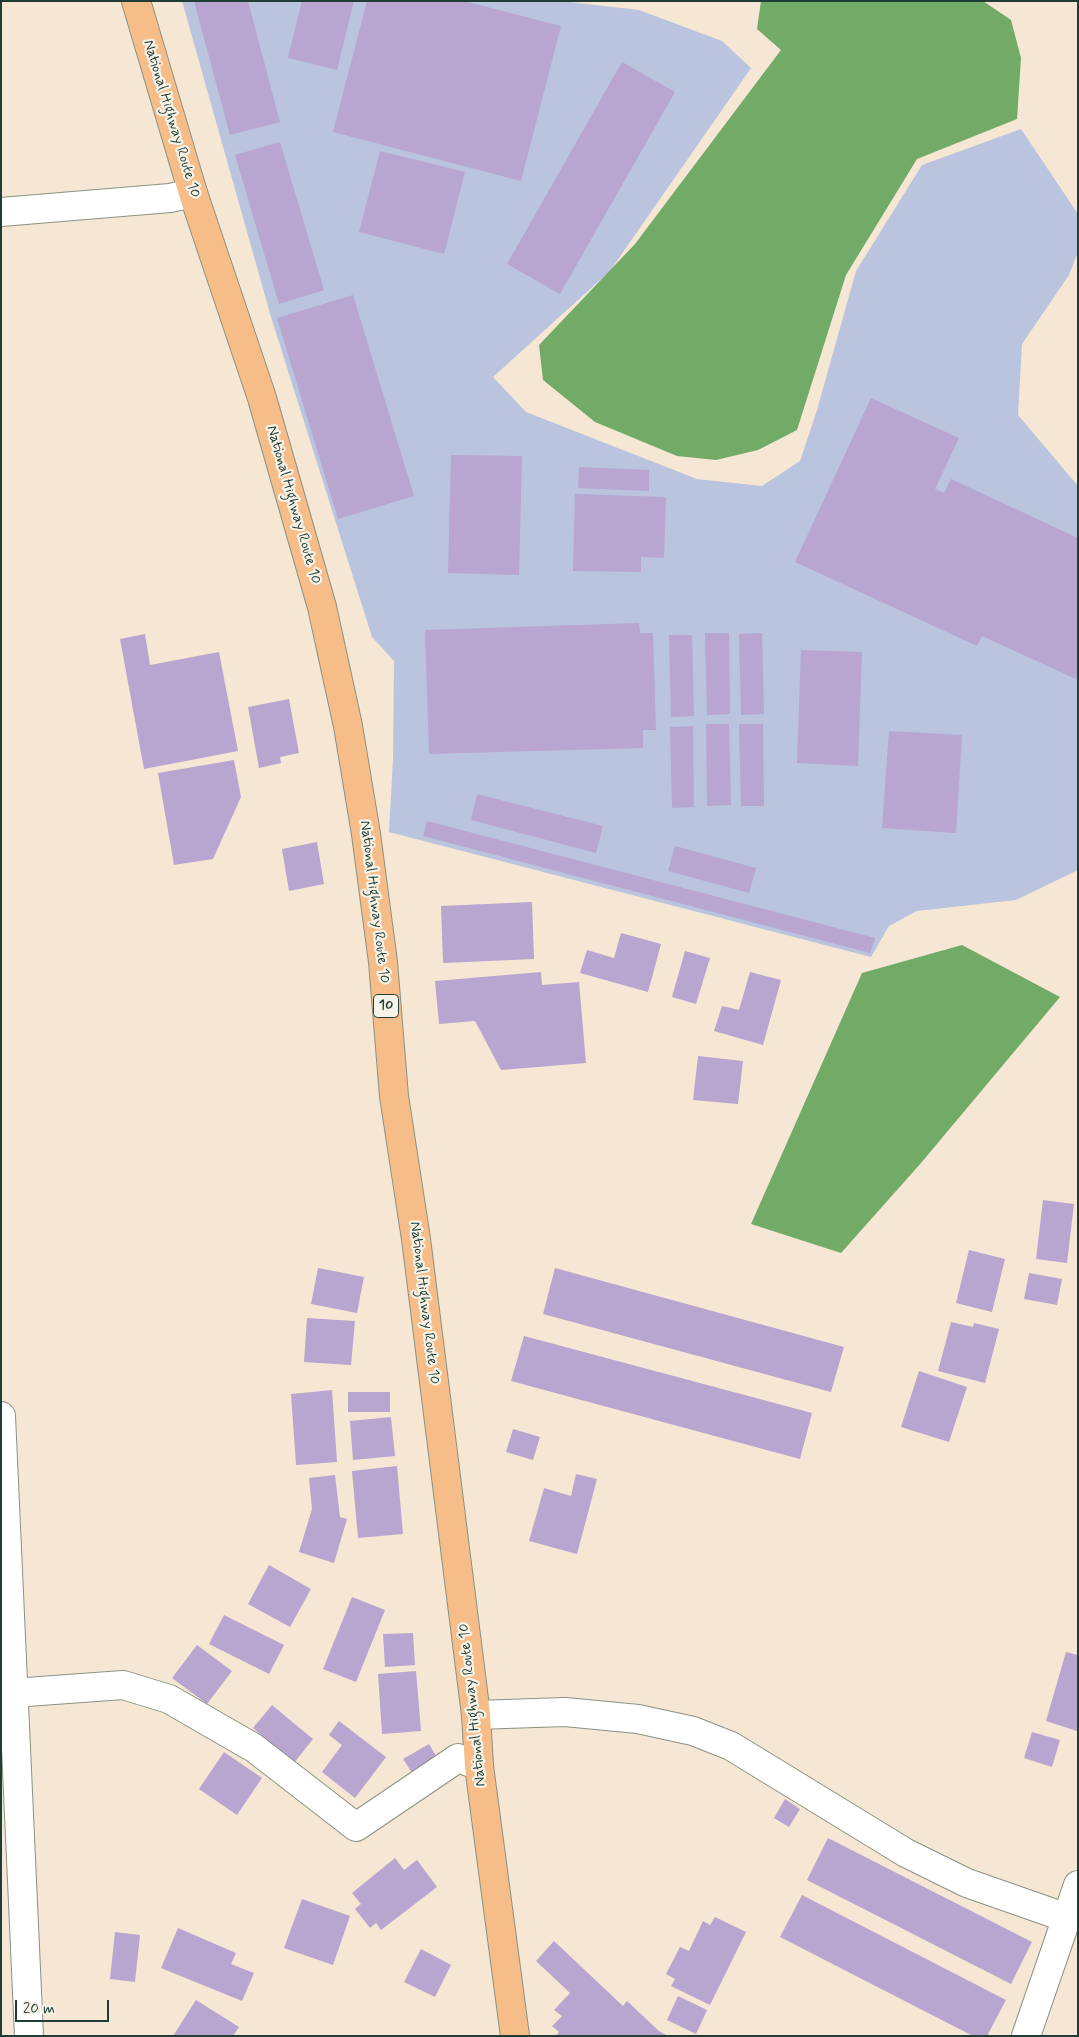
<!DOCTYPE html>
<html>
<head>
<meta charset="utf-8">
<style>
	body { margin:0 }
	#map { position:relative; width:1079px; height:2037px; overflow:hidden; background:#f5e7d3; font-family:Mynerve,sans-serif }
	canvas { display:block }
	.frame { position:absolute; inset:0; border:2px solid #1f3d34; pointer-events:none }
	.scale { position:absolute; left:15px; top:2000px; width:94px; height:22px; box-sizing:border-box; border:2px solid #1f3d34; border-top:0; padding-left:6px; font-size:15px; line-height:18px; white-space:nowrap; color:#1f3d34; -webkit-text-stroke:4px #f7f3e8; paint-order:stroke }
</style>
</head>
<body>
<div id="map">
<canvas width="1079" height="2037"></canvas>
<div class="frame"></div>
<div class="scale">20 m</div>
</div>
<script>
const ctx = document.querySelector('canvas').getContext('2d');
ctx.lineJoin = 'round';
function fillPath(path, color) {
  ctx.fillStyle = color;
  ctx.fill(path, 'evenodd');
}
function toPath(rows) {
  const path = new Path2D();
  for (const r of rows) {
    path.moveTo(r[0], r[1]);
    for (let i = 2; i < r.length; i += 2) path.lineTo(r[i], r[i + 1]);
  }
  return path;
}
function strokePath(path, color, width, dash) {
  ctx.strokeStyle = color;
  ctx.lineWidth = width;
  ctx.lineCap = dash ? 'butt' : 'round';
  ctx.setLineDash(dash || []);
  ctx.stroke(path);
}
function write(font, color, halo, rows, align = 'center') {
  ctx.font = font + ' Mynerve,sans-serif';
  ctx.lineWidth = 4.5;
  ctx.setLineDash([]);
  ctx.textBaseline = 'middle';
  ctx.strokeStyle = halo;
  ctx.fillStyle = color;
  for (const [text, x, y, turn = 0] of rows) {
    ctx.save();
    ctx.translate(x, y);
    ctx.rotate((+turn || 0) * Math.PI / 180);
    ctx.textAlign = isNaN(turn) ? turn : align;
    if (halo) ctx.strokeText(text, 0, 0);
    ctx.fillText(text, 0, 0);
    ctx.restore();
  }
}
fillPath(toPath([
	[182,1,561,1,639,10,722,41,751,68,610,271,493,377,526,412,697,479,762,486,800,461,817,410,856,271,922,165,1021,129,1078,214,1078,252,1069,275,1022,344,1018,415,1078,486,1078,870,1016,900,917,911,889,926,871,957,389,832,393,760,394,661,372,637,271,317]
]), '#bac4de');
fillPath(toPath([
	[761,1,983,1,1011,20,1021,58,1017,119,917,159,846,275,797,430,758,450,716,460,677,456,595,422,543,380,539,345,635,244,781,50,757,29],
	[962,945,1060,997,921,1163,841,1253,751,1224,862,973]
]), '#72aa68');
fillPath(toPath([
	[194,1,248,1,280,122,230,135],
	[302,1,354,1,337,70,288,58],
	[367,1,464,1,561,26,521,181,333,132],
	[622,62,675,92,560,294,507,264],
	[280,142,324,290,279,304,235,155],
	[380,151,465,172,444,254,359,232],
	[353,295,414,496,338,519,277,318],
	[871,398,959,438,935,489,944,493,951,479,1078,538,1078,680,982,636,977,646,795,562],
	[451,455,522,456,519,575,448,573],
	[579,467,649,470,649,491,578,488],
	[575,494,666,497,664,558,641,557,641,572,573,571],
	[639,623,640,633,653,633,656,730,643,730,643,748,429,754,425,630],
	[705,633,729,633,730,714,707,715],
	[762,633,764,714,741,715,739,634],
	[145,634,150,665,219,652,238,751,144,769,120,639],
	[669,635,692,635,694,716,671,717],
	[801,650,862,652,858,766,797,763],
	[289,699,299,753,280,757,281,763,259,768,248,707],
	[706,724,729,724,731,805,707,806],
	[739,724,763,724,764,806,741,806],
	[693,726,694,807,672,808,670,727],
	[889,731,962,735,956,833,882,828],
	[234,760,241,797,213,859,174,865,158,773],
	[477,794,603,826,596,853,471,820],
	[427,821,875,938,870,953,423,836],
	[317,842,324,884,289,891,282,849],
	[675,846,756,868,749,893,668,871],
	[532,902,534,959,443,963,441,906],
	[621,933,661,944,648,992,580,973,587,950,614,958],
	[685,951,710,958,696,1004,672,997],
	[541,972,542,985,579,982,586,1063,501,1070,475,1021,439,1024,435,981],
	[750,972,781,980,763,1045,714,1031,722,1006,739,1010],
	[698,1056,743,1061,738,1104,693,1100],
	[1043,1200,1074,1204,1067,1263,1036,1259],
	[969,1250,1005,1259,992,1312,956,1303],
	[318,1268,364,1277,357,1313,311,1304],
	[555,1268,844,1347,831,1392,543,1314],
	[1029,1273,1062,1279,1057,1305,1024,1299],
	[307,1318,355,1321,351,1365,304,1362],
	[951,1322,973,1327,974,1323,999,1329,985,1383,938,1371],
	[524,1336,812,1413,800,1459,511,1381],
	[919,1371,967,1387,949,1442,901,1427],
	[332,1390,337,1462,296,1465,291,1394],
	[348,1392,390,1392,390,1412,348,1412],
	[391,1417,395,1456,353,1460,350,1421],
	[513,1429,540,1437,533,1460,506,1452],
	[397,1466,403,1534,358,1538,352,1471],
	[576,1474,597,1479,577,1554,529,1541,544,1488,571,1496],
	[335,1475,340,1517,347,1519,334,1563,299,1552,312,1509,309,1478],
	[269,1565,311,1589,290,1627,248,1604],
	[352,1597,385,1610,356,1682,323,1669],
	[224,1615,284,1645,269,1674,209,1644],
	[413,1633,415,1665,385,1667,383,1634],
	[197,1645,232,1671,207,1704,172,1678],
	[1066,1652,1078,1655,1077,1731,1046,1721],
	[416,1671,421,1731,382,1734,378,1674],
	[272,1705,313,1739,294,1763,253,1728],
	[339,1721,386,1757,355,1798,322,1772,342,1745,329,1735],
	[1032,1732,1060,1740,1052,1767,1024,1758],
	[429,1744,439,1761,414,1776,403,1759],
	[224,1752,262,1778,237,1815,199,1789],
	[785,1799,800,1809,789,1827,774,1818],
	[828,1838,1032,1942,1011,1984,807,1880],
	[395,1858,404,1870,417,1860,437,1887,381,1930,376,1923,370,1928,355,1909,361,1904,352,1893],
	[802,1895,1006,2000,987,2036,973,2036,780,1937],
	[302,1899,350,1916,333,1965,284,1948],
	[715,1917,746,1932,710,2005,671,1986,675,1979,666,1974,680,1947,689,1951,703,1921,710,1925],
	[178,1928,236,1953,231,1964,254,1973,242,2001,161,1968],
	[115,1932,140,1935,135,1982,110,1979],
	[554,1941,623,2006,627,2001,659,2031,668,2036,556,2036,559,2032,552,2026,562,2016,554,2010,570,1993,536,1961],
	[421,1949,451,1965,435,1997,404,1982],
	[678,1996,707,2010,696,2034,667,2020],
	[196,2000,239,2027,233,2036,173,2036]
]), '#b8a5d0');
const street = toPath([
	[1,212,170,198,193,193],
	[1,1416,29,2036],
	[13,1693,123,1685,169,1699,254,1748,356,1827,458,1758,479,1766],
	[476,1715,565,1712,638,1719,693,1731,731,1746,906,1853,967,1883,1067,1918],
	[1026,2036,1078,1885]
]);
const highway = toPath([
	[136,1,193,193,262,398,322,607,348,726,366,834,383,962,394,1096,416,1239,476,1715,479,1766,515,2036]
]);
strokePath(street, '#8a9284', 30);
strokePath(highway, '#8a9284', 30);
strokePath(street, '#fff', 28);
strokePath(highway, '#f7bd88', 28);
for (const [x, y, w] of [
	[386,1006,25]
]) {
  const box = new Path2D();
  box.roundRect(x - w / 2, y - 11.5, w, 23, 4);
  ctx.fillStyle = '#f7f3e8';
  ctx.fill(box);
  strokePath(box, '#1f3d34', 1);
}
write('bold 14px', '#1f3d34', null, [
	["10",386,1006]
]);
write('15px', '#1f3d34', '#f7f3e8', [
	["National Highway Route 10",171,119,73],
	["National Highway Route 10",293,505,74],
	["National Highway Route 10",374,902,83],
	["National Highway Route 10",424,1303,83],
	["National Highway Route 10",473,1705,-96]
]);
</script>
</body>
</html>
